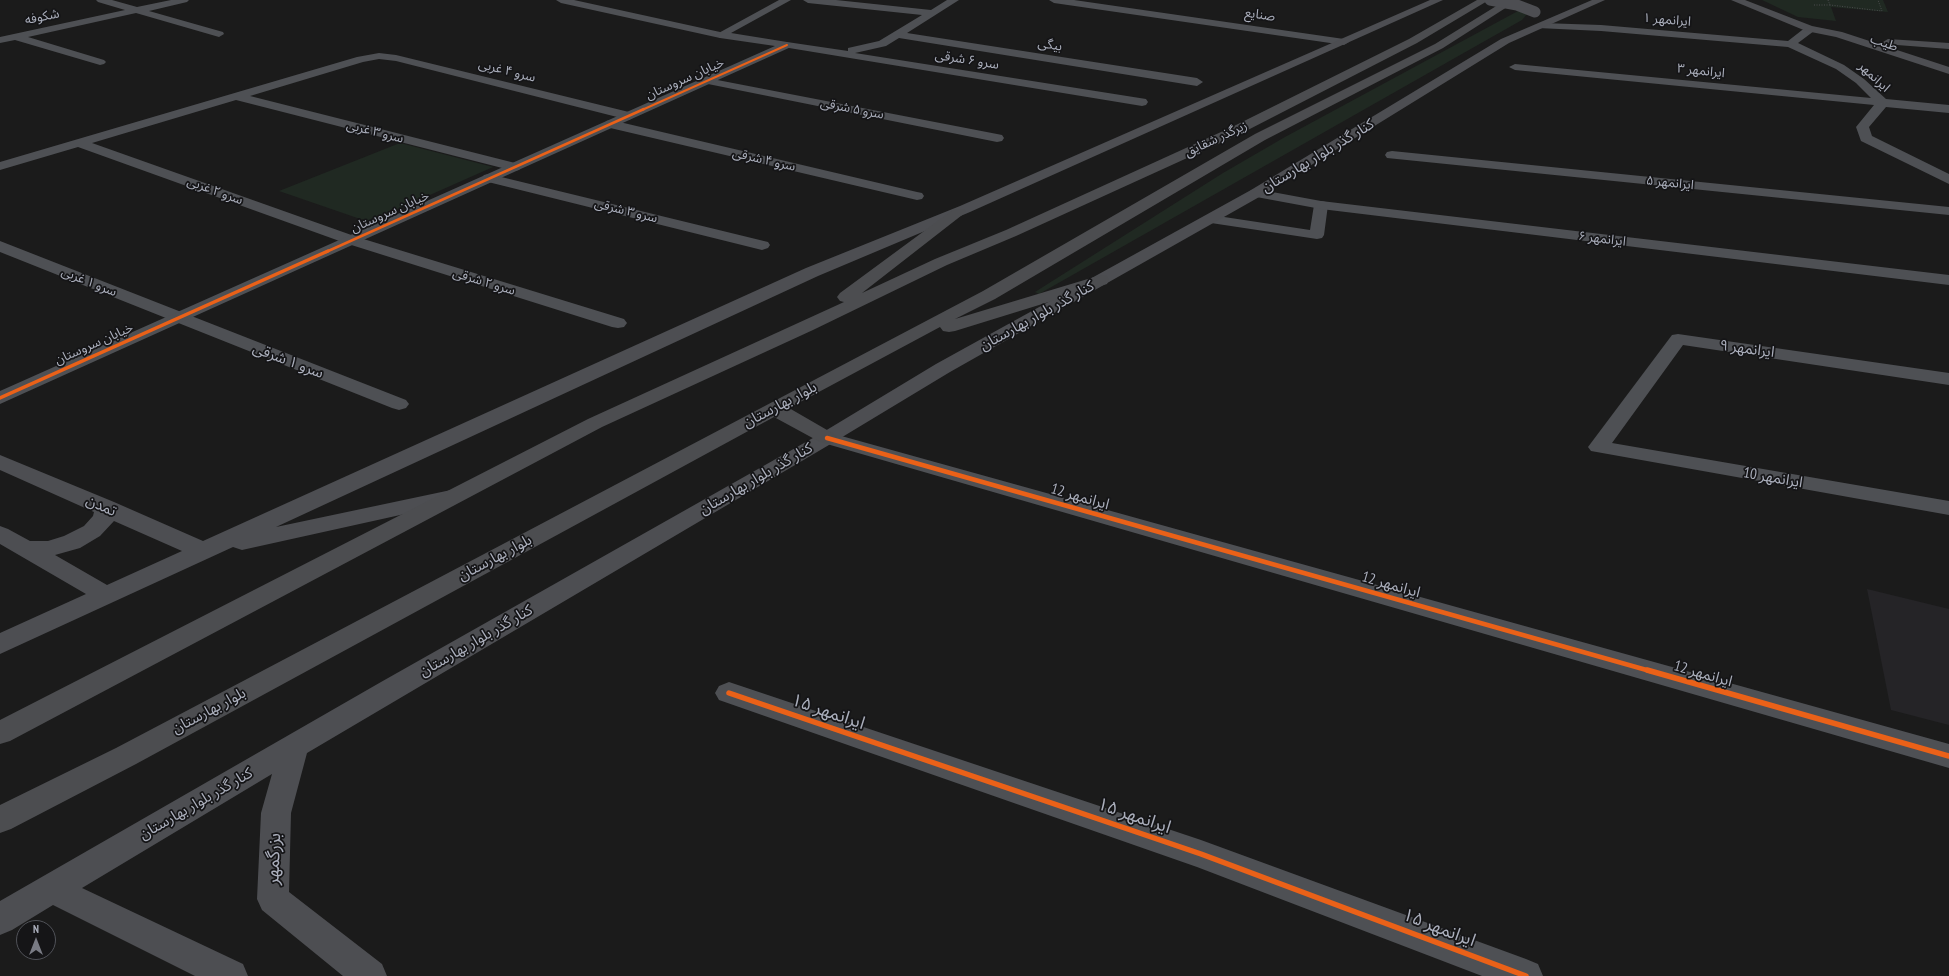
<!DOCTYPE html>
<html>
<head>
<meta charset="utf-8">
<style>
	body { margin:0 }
	#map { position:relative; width:1949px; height:976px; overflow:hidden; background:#1b1b1b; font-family:"PT Sans Narrow",sans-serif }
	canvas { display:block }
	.north { position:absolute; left:16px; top:920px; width:40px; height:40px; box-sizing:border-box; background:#151517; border:1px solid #515359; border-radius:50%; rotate:0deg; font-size:11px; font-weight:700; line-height:16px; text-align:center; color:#abafbc }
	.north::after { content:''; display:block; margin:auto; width:14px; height:18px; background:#797b84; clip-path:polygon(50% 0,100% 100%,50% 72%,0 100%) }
</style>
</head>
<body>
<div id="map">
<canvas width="1949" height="976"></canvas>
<div class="north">N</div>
</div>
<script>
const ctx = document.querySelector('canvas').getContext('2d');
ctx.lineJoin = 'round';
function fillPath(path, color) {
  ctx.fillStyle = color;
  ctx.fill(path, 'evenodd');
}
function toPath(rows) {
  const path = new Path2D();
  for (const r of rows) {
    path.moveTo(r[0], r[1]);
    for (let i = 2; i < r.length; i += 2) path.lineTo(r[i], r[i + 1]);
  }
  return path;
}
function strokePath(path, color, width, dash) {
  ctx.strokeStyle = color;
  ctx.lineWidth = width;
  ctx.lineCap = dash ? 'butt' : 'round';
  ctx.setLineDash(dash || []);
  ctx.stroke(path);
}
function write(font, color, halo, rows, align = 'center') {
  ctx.font = font + ' "PT Sans Narrow","Noto Sans Arabic",sans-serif';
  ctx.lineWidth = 3.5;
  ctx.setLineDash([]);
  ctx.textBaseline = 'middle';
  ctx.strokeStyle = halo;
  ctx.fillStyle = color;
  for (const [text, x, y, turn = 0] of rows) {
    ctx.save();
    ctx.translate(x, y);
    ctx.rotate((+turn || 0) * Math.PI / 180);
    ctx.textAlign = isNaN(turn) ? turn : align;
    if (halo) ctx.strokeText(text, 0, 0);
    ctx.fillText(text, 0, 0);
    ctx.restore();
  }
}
fillPath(toPath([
	[1867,589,1949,609,1949,725,1891,710]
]), '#252427');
fillPath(toPath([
	[1762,0,1883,0,1888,12,1831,7,1836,21,1798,17],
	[1518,11,1527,14,1522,20,1476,46,1039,294,1035,292,1223,173,1285,137],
	[400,143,493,167,369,222,279,191]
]), '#202922');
strokePath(toPath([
	[1828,0,1830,5,1882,11,1878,0],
	[1814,5,1830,5]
]), '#4b4c4e', 1, [1, 1.5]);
fillPath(toPath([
	[1321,201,1326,202,1328,205,1324,235,1322,238,1317,239,1211,223,1206,222,1204,219,1206,216,1211,215,1310,230,1314,205,1316,202,1321,201]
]), '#4e5054');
fillPath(toPath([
	[96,0,112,0,137,7,171,0,189,0,187,2,149,11,223,32,224,34,219,37,136,13,28,37,104,60,106,62,104,64,100,65,15,40,0,43,0,37,125,10,98,2,96,0],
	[556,0,574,0,720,32,725,35,720,38,561,3,556,0],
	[803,0,836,0,931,10,947,0,959,0,907,33,1197,78,1203,82,1197,86,899,38,886,46,855,53,1146,99,1148,102,1146,105,1142,106,783,47,782,45,787,42,848,51,848,48,879,41,922,15,808,3,803,0],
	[1049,0,1074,0,1344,39,1349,42,1344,45,1054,3,1049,0],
	[1542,23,1601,25,1788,41,1806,27,1814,27,1815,29,1814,31,1798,43,1844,65,1864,79,1886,99,1949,105,1949,113,1886,107,1869,127,1872,136,1949,174,1949,184,1861,141,1856,127,1874,105,1515,70,1509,67,1515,64,1871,98,1856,83,1836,69,1788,47,1601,31,1538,28,1537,26,1538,24,1542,23],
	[379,53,396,55,633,113,635,116,629,120,396,61,379,59,363,62,250,96,519,164,521,167,519,170,514,171,236,100,92,143,357,237,624,319,627,323,624,327,618,328,612,327,345,243,78,147,0,170,0,162,357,57,379,53],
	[707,78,997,134,1002,135,1004,138,1002,141,997,142,703,83,701,81,707,78],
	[611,120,917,192,922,193,924,196,922,199,917,200,606,127,605,124,606,121,611,120],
	[1392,151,1949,207,1949,215,1387,158,1385,155,1387,152,1392,151],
	[489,174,768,242,770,245,768,248,762,250,484,181,482,178,484,175,489,174],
	[1256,189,1321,201,1949,275,1949,285,1321,209,1251,196,1249,193,1251,190,1256,189],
	[0,241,406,400,409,404,406,408,399,410,392,408,0,252,0,241],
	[1678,334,1949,373,1949,385,1683,345,1612,443,1949,501,1949,515,1591,451,1588,447,1672,335,1678,334],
	[827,432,1949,744,1949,768,820,442,817,438,820,434,827,432],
	[729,682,1201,840,1526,959,1538,964,1543,976,1482,976,1197,867,719,700,715,693,719,686,729,682]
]), '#4e5054');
fillPath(toPath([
	[779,0,791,0,731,33,787,42,792,45,791,47,0,404,0,391,775,46,720,38,715,35,779,0]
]), '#4e5054');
fillPath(toPath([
	[1430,0,1443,0,970,212,818,276,276,527,451,490,459,492,462,497,459,502,242,550,233,547,0,654,0,633,86,594,0,544,0,526,8,529,30,541,48,541,64,536,84,526,93,516,94,512,0,470,0,455,114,502,203,541,806,268,960,206,1430,0],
	[114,521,182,551,107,585,55,555,80,548,100,536,114,521],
	[1592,0,1605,0,1509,43,1261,196,950,372,834,442,307,753,291,813,289,892,382,964,387,976,343,976,262,910,257,899,261,813,272,774,82,888,243,964,248,976,195,976,53,905,12,930,0,935,0,901,381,682,820,434,936,364,1251,190,1501,39,1592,0],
	[1731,0,1745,0,1812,26,1842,32,1949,67,1949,74,1836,37,1806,31,1731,0],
	[1888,39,1949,43,1949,49,1884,44,1883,42,1888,39]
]), '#4d4e52');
fillPath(toPath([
	[1477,0,1489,0,1417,43,1242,133,1016,236,947,265,813,330,602,427,10,741,0,744,0,720,588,419,844,302,840,301,837,297,840,293,954,209,964,209,966,212,862,293,935,259,1006,230,1232,127,1409,39,1477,0],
	[1506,0,1518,0,1443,48,1265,140,995,299,955,319,1101,275,1107,276,1109,280,1107,284,955,331,949,332,943,331,940,327,789,408,834,434,837,438,834,442,827,444,820,442,774,417,136,764,11,829,0,833,0,805,116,748,983,291,1255,134,1435,44,1506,0]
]), '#4c4d50');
strokePath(toPath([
	[1490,0,1517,5,1535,12]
]), '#4d4e52', 11);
strokePath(toPath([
	[642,110,787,45]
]), '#ea6118', 2);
strokePath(toPath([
	[326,252,644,109]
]), '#ea6118', 2.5);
strokePath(toPath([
	[0,398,328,251]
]), '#ea6118', 3.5);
strokePath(toPath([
	[827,438,1650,671]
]), '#ea6118', 4.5);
strokePath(toPath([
	[1647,670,1949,756],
	[729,693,1201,854,1526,976]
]), '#ea6118', 5.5);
write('13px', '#abafbc', '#151517', [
	["صنایع",1260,15,8],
	["شکوفه",42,17,-12],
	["ایرانمهر ۱",1667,20,5],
	["طیب",1884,43,19],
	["بیگی",1050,45,9],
	["سرو ۶ شرقی",967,60,9],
	["سرو ۴ غربی",507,71,14],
	["ایرانمهر ۳",1701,71,6],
	["ایرانمهر",1874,77,43],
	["خیابان سروستان",685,79,-24],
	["سرو ۵ شرقی",852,109,11],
	["سرو ۳ غربی",375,132,14],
	["زیرگذر شقایق",1216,139,-25],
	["سرو ۴ شرقی",764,160,13],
	["ایرانمهر ۵",1670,183,6],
	["سرو ۲ غربی",215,191,20],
	["سرو ۳ شرقی",626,211,14],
	["خیابان سروستان",390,212,-24],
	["ایرانمهر ۶",1602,239,7],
	["سرو ۱ غربی",89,282,22],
	["سرو ۲ شرقی",484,282,17],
	["خیابان سروستان",94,344,-24]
]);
write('15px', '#abafbc', '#151517', [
	["کنار گذر بلوار بهارستان",1318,156,-31],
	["کنار گذر بلوار بهارستان",1037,316,-29],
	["ایرانمهر ۹",1747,349,8],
	["سرو ۱ شرقی",288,361,21],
	["بلوار بهارستان",780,405,-28],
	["ایرانمهر 10",1773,478,10],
	["کنار گذر بلوار بهارستان",756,479,-30],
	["ایرانمهر 12",1080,497,16],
	["تمدن",101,506,24],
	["بلوار بهارستان",495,558,-28],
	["ایرانمهر 12",1391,585,16],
	["کنار گذر بلوار بهارستان",476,641,-30],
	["ایرانمهر 12",1703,674,16],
	["بلوار بهارستان",209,711,-28],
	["کنار گذر بلوار بهارستان",196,804,-30]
]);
write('18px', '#abafbc', '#151517', [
	["ایرانمهر ۱۵",828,712,19],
	["ایرانمهر ۱۵",1134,816,19],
	["بزرگمهر",274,859,-88],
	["ایرانمهر ۱۵",1439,928,21]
]);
</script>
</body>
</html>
